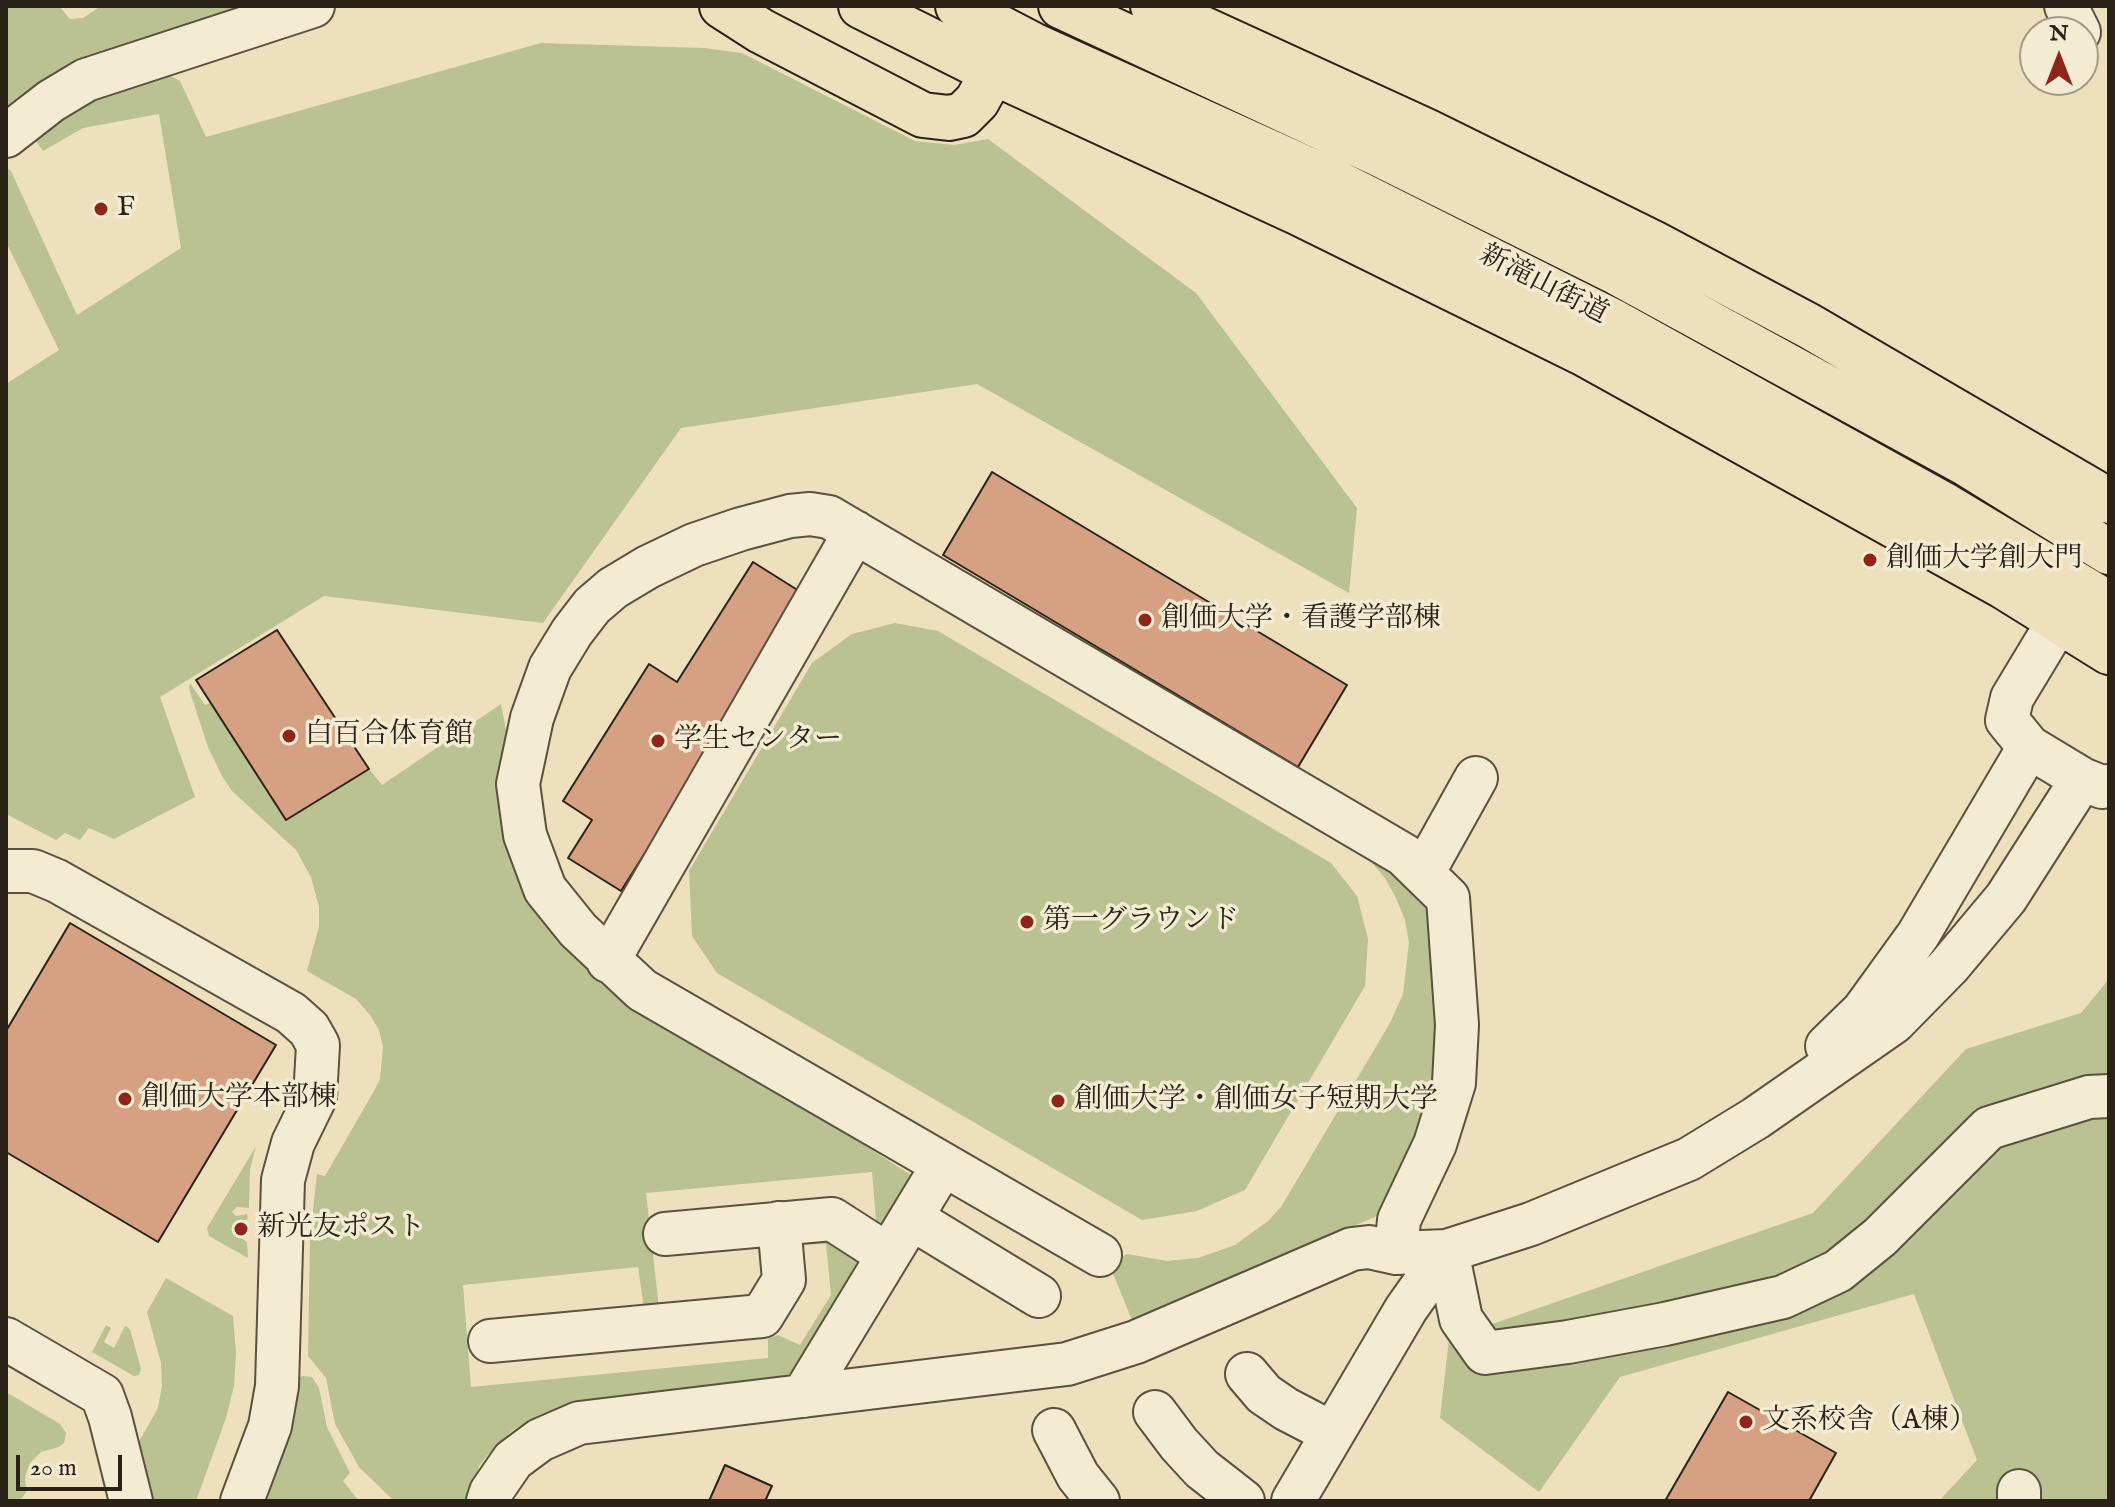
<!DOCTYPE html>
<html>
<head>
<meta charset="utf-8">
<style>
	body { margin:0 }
	#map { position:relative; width:2115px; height:1507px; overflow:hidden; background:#eee0bc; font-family:"IM FELL English",serif }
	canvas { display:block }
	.frame { position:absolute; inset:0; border:8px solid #2a2117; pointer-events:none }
	.north { position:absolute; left:2019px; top:16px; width:80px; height:80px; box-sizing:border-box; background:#f4ebd3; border:2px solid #a39a88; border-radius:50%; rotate:0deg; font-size:22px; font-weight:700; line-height:32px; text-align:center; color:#2a2117 }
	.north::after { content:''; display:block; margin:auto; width:28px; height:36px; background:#8f2418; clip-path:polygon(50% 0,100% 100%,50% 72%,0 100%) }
	.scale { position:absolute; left:16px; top:1455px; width:106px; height:36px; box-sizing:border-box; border:4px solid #2a2117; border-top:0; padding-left:10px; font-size:24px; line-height:28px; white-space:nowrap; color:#2a2117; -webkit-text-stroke:6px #f4ebd3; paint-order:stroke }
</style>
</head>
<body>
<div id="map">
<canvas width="2115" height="1507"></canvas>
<div class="frame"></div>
<div class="north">N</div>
<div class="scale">20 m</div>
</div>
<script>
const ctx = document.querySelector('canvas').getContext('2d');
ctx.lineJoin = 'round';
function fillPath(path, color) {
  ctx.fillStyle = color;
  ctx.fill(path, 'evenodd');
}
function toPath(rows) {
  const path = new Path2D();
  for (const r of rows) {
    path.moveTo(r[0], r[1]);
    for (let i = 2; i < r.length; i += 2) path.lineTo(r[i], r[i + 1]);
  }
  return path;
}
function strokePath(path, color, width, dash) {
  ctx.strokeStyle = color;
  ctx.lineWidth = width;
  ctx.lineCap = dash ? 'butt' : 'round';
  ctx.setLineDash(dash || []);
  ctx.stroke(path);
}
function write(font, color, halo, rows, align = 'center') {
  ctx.font = font + ' "IM FELL English","Noto Serif JP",serif';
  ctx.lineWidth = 7;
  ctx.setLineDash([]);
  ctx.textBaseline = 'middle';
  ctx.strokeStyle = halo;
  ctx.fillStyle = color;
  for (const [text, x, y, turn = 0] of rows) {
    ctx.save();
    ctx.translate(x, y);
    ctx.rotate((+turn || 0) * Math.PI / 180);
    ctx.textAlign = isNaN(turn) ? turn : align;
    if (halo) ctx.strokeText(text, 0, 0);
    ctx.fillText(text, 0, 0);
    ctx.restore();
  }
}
fillPath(toPath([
	[6,6,59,6,70,19,83,18,101,6,275,6,6,117],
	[541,43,704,48,742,53,915,141,954,145,988,139,1196,293,1357,508,1349,593,977,384,681,428,543,623,324,596,160,697,195,797,114,839,89,828,80,840,65,833,56,840,6,814,6,384,59,350,6,242,6,167,11,171,77,315,181,248,159,114,83,128,43,151,29,131,70,99,162,75,171,76,180,81,206,137],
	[895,623,938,631,1331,863,1357,896,1368,939,1365,986,1245,1190,1197,1211,1142,1220,717,973,692,936,689,871,812,663,852,634],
	[190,683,205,705,211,703,286,820,369,769,382,785,501,704,509,745,515,836,736,1063,911,1175,877,1232,872,1172,646,1193,659,1308,644,1308,638,1267,463,1285,471,1387,768,1358,768,1339,778,1335,800,1345,831,1295,826,1244,799,1245,799,1237,824,1235,861,1259,801,1360,783,1381,531,1419,512,1431,495,1446,479,1466,469,1501,394,1501,359,1467,335,1424,326,1378,308,1356,310,1238,317,1174,325,1176,374,1091,380,1079,383,1047,379,1030,370,1015,356,999,307,971,319,926,319,907,311,877,296,850,232,791,222,776,208,747,189,689],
	[1372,843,1427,904,1433,925,1440,1082,1382,1214,1132,1320,1109,1264,1127,1254,1167,1261,1198,1258,1235,1245,1268,1221,1281,1207,1390,1023,1403,994,1409,943,1405,920,1396,898,1385,878,1365,855],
	[2109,979,2109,1501,1939,1501,1977,1460,1914,1294,1620,1377,1539,1492,1440,1418,1449,1339,1813,1213,1966,1049,2081,1013],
	[256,1146,250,1169,249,1208,237,1207,232,1212,236,1216,247,1214,248,1219,237,1223,235,1229,237,1235,247,1242,248,1258,209,1236,207,1228],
	[166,1278,233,1316,236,1353,234,1386,226,1418,196,1501,142,1501,136,1447,158,1408,162,1386,161,1363,147,1312],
	[106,1325,111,1328,104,1342,114,1348,125,1326,130,1329,141,1369,139,1375,134,1376,92,1352],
	[303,1376,312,1377,319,1388,327,1427,350,1473,343,1481,359,1501,255,1501,296,1379],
	[6,1392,60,1424,66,1433,64,1443,59,1447,41,1452,30,1463,25,1476,26,1492,22,1498,13,1501,6,1501]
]), '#b9c290');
const building = toPath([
	[992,472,1347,685,1298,767,943,555,992,472],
	[753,562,807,596,621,891,568,858,592,820,563,801,649,664,677,682,753,562],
	[277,630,369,769,286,820,196,680,277,630],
	[70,923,276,1045,158,1242,6,1152,6,1031,70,923],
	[1728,1392,1836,1453,1809,1501,1665,1501,1728,1392],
	[725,1465,772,1486,765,1501,709,1501,725,1465]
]);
fillPath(building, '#d6a083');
strokePath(building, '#2a2117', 2);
const minor = toPath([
	[2066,6,2079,32],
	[6,136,51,101,86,80,313,6],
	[2059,620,2012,698,2007,720,2029,747,2082,779,2102,787,2108,786],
	[6,871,33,871,57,881,291,1013,309,1029,318,1045,315,1098,293,1143,283,1180,277,1386,270,1426,242,1501],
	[1423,873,1476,778],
	[608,961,855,532],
	[1827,1046,1863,1011,1918,935,2029,747],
	[911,1218,1039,1296],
	[665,1234,832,1219,888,1255],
	[1100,1255,642,990,578,930,545,889,525,835,518,784,532,718,550,668,572,632,592,606,613,588,648,567,694,545,741,529,790,516,810,514,829,517,1404,855,1448,898,1457,1025,1454,1083,1435,1144,1399,1220,1396,1253],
	[6,1339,102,1395,110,1417,131,1501],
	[490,1341,762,1316,784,1280,779,1223],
	[1247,1374,1264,1394,1286,1409,1332,1433],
	[803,1396,943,1165],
	[1155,1412,1179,1444,1202,1469,1243,1501],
	[1054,1430,1078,1476,1098,1501],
	[2019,1491,2019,1501],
	[488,1501,491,1492,513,1460,540,1440,579,1423,1067,1364,1136,1342,1352,1249,1369,1247,1396,1253,1447,1251,1461,1319,1485,1353,1568,1342,1665,1324,1783,1297,1838,1271,1880,1237,1989,1128,2089,1097,2109,1096],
	[1293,1501,1406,1309,1447,1251,1531,1224,1689,1159,1756,1118,1894,1022,1949,966,2006,898,2082,779]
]);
const major = toPath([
	[722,6,761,31,923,115,949,118,963,115,977,101,993,72],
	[861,6,993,72,1299,213,1585,354,2003,586,2109,652],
	[958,6,1035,46,1329,179,1614,322,1946,506,2109,604],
	[1061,6,1377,153,1614,271,1967,464,2109,552],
	[1153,6,1426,131,1653,243,1809,326,2109,501]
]);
strokePath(minor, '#5b5140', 46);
strokePath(major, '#2a2117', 48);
strokePath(minor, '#f4ebd3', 42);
strokePath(major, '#eee0bc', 44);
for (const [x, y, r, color] of [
	[101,209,8,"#8f2418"],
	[1870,560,8,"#8f2418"],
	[1145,620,8,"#8f2418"],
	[289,736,8,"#8f2418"],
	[658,741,8,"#8f2418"],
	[1027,922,8,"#8f2418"],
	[125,1099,8,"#8f2418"],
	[1058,1101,8,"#8f2418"],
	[241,1229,8,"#8f2418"],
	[1746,1422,8,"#8f2418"]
]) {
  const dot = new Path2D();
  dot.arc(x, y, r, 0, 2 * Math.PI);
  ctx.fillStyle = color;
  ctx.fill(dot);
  strokePath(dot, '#f4ebd3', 3);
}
write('28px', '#2a2117', '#f4ebd3', [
	["F",117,209],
	["創価大学創大門",1886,560],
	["創価大学・看護学部棟",1161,620],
	["白百合体育館",305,736],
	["学生センター",674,741],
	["第一グラウンド",1043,922],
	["創価大学本部棟",141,1099],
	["創価大学・創価女子短期大学",1074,1101],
	["新光友ポスト",257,1229],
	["文系校舎（A棟）",1762,1422]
], 'left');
write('28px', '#2a2117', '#f4ebd3', [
	["新滝山街道",1543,286,27]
]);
</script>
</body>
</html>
